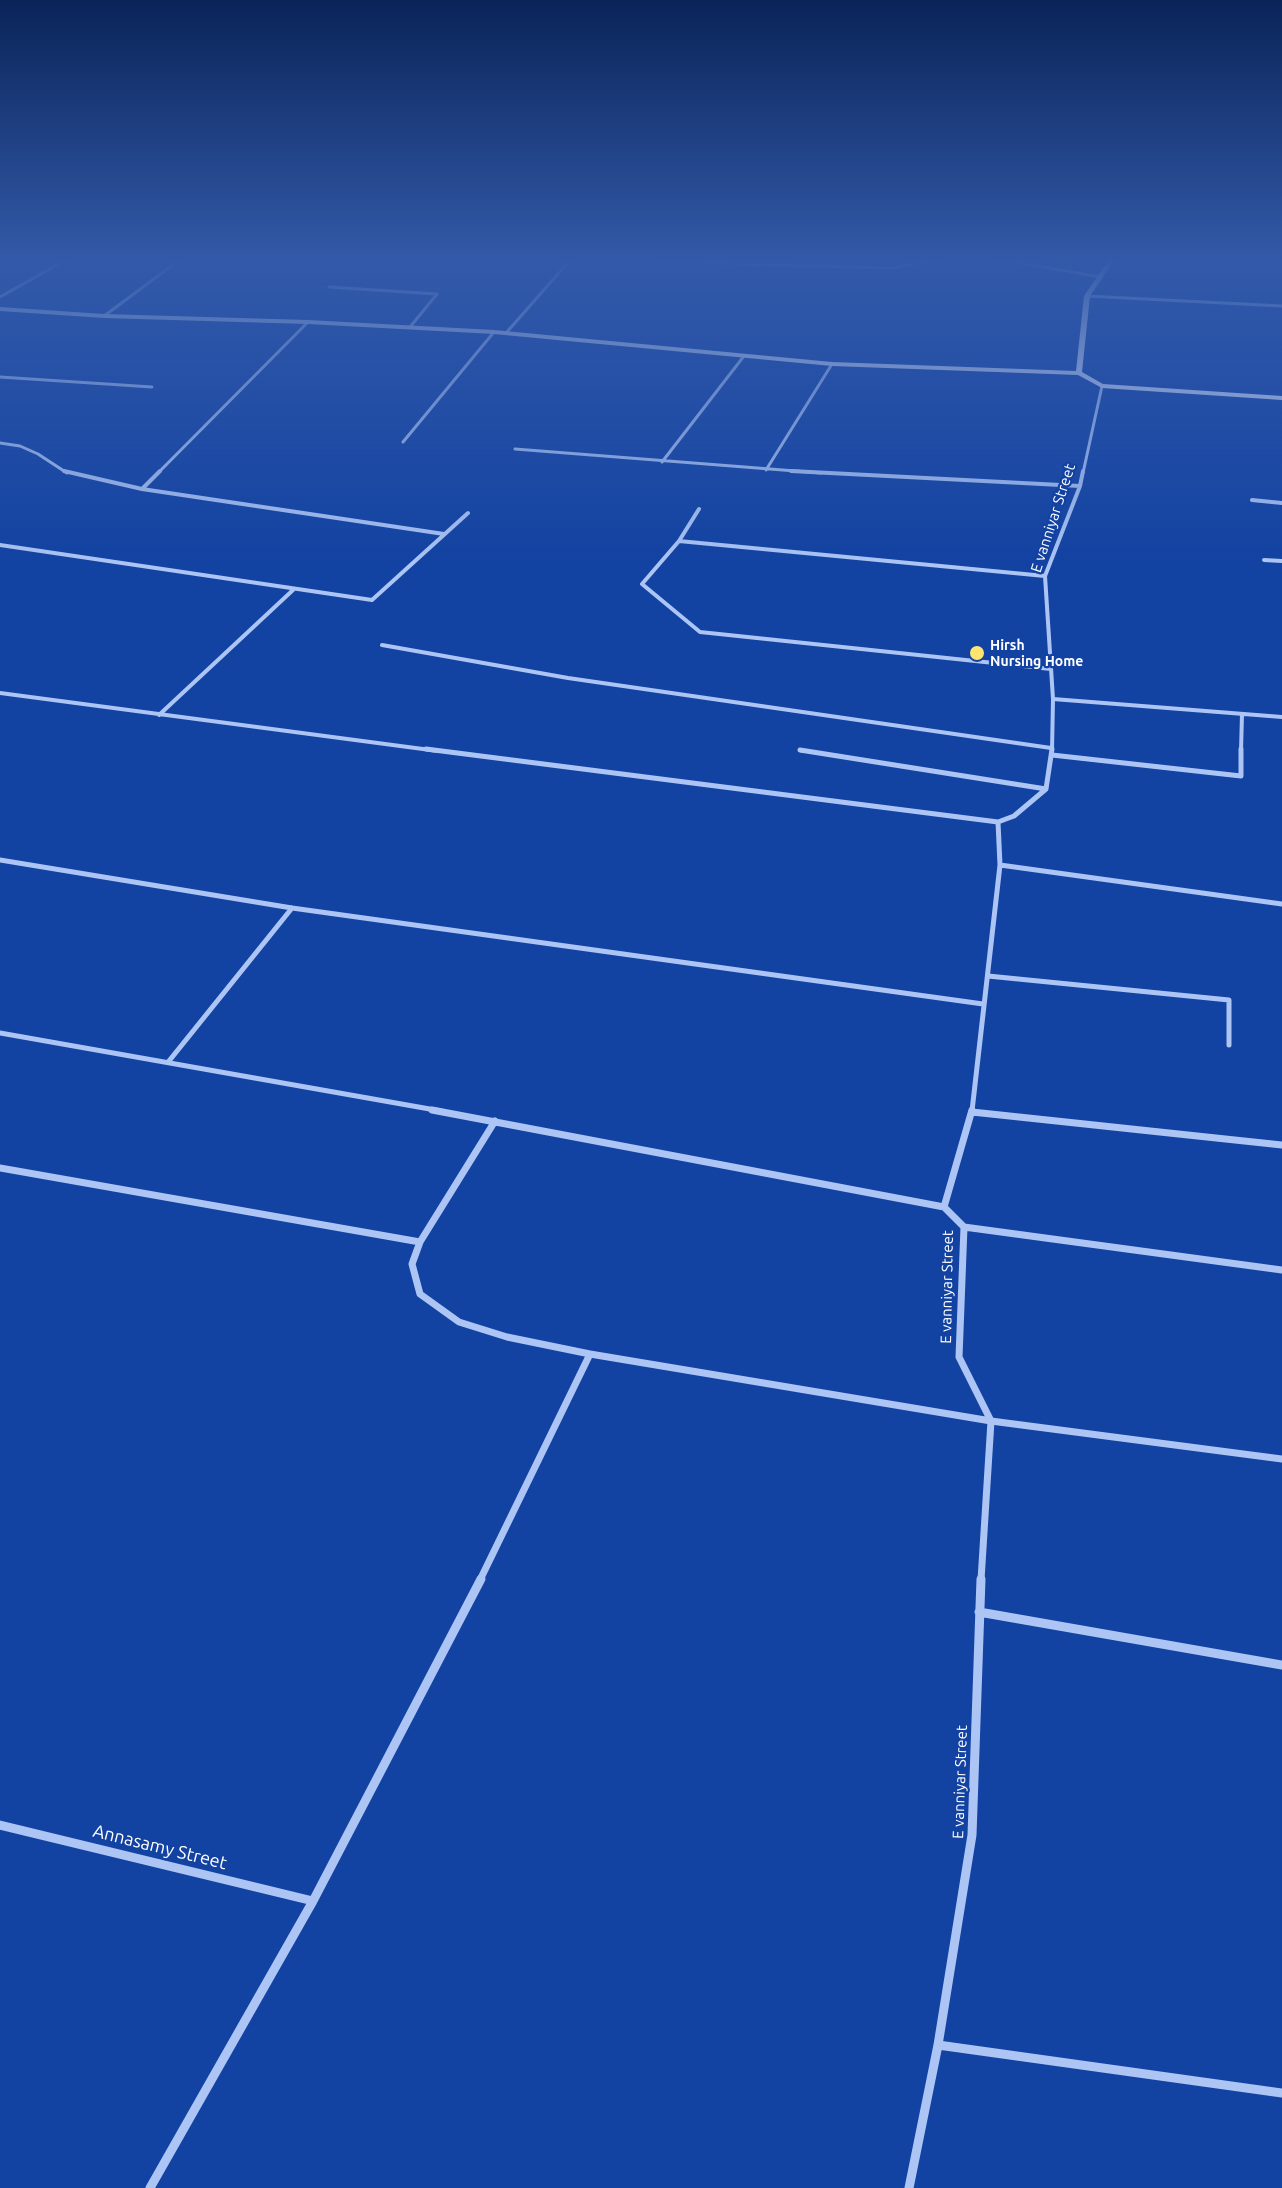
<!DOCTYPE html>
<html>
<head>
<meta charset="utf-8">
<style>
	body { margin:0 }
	canvas { display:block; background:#1242a2 }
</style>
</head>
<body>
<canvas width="1282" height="2188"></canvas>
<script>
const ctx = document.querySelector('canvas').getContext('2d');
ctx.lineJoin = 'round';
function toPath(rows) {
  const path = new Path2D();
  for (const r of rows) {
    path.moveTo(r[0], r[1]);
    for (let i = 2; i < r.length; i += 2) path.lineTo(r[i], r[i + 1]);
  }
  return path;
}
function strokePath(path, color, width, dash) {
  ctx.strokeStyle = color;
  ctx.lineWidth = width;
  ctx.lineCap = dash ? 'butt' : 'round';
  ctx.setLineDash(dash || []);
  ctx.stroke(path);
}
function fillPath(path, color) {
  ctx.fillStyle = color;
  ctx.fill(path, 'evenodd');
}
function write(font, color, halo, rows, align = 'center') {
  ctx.font = font + ' Ubuntu,sans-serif';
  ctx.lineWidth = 4.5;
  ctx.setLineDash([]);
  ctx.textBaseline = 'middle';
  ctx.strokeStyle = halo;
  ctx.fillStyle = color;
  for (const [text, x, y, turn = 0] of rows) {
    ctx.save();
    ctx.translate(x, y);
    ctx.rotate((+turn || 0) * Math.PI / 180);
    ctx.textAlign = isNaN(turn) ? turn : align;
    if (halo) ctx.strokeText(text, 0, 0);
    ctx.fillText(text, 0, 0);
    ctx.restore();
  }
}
strokePath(toPath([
	[648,258,742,264,893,268,946,258],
	[992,258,1101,277],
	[329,287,437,294,410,327],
	[1087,296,1282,306],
	[0,297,69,258],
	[104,316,182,258],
	[506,333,572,258],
	[0,377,152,387],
	[403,442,494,332],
	[0,443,20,446,38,454,67,473],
	[515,449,821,473],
	[662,462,744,356],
	[766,470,832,364],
	[158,473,308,322],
	[1083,473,1102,386]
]), '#acc5f5', 3);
strokePath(toPath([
	[64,471,142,489,160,471],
	[791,471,1080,486],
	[142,489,444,534],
	[1252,500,1282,503],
	[699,509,679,541,642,584,700,632,1051,669],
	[679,541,1045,576],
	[0,545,372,600,468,513],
	[1264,560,1282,561],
	[382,645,568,678,1051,748],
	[0,693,438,751],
	[1053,699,1282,717],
	[159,715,293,590],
	[800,750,804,751],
	[1052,751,1053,699,1045,576,1080,486,1083,471],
	[1241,751,1242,714]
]), '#acc5f5', 4);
strokePath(toPath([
	[426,749,998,822],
	[800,750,1046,789],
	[1052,755,1241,776,1241,749],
	[0,860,292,908,983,1004],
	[1000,865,1282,904],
	[988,976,1229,1000,1229,1045],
	[0,1033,441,1111],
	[169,1061,292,908],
	[972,1111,1000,865,998,822,1014,816,1046,789,1052,749]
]), '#acc5f5', 5);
strokePath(toPath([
	[432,1110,944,1207],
	[972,1110,944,1207,964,1227,959,1357,991,1421,981,1580],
	[972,1112,1282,1145],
	[495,1121,420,1242,412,1264,420,1294,459,1322,507,1337,590,1354],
	[0,1168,420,1242],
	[964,1227,1282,1270],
	[480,1580,590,1354,991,1421,1282,1459]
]), '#acc5f5', 7);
strokePath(toPath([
	[979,1612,1282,1665],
	[0,1825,313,1901],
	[938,2045,1282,2093],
	[150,2188,313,1901,481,1579],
	[909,2188,938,2045,972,1835,981,1579]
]), '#acc5f5', 9);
fillPath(toPath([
	[1110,258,1116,258,1090,296,1082,372,1103,384,1282,396,1282,400,1102,388,1078,375,832,366,494,334,308,324,104,318,0,311,0,307,104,314,308,320,494,330,832,362,1076,371,1084,296,1110,258]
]), '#dce7fe');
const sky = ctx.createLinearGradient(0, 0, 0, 565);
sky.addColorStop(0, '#0a2459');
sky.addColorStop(0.46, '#335aa9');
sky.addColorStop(1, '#335aa900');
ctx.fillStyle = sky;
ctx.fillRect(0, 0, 1282, 565);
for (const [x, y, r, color] of [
	[977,653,8,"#ffe570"]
]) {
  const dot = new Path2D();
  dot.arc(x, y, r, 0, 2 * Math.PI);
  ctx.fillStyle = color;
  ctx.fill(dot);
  strokePath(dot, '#1242a2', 2);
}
write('bold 14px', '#fff', '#1242a2', [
	["Hirsh",990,645],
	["Nursing Home",990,661]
], 'left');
write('15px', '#fff', '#1242a2', [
	["E vanniyar Street",1053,518,-72],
	["E vanniyar Street",947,1287,-89],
	["E vanniyar Street",960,1782,-88]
]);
write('18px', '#fff', '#1242a2', [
	["Annasamy Street",160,1847,14]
]);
</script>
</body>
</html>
